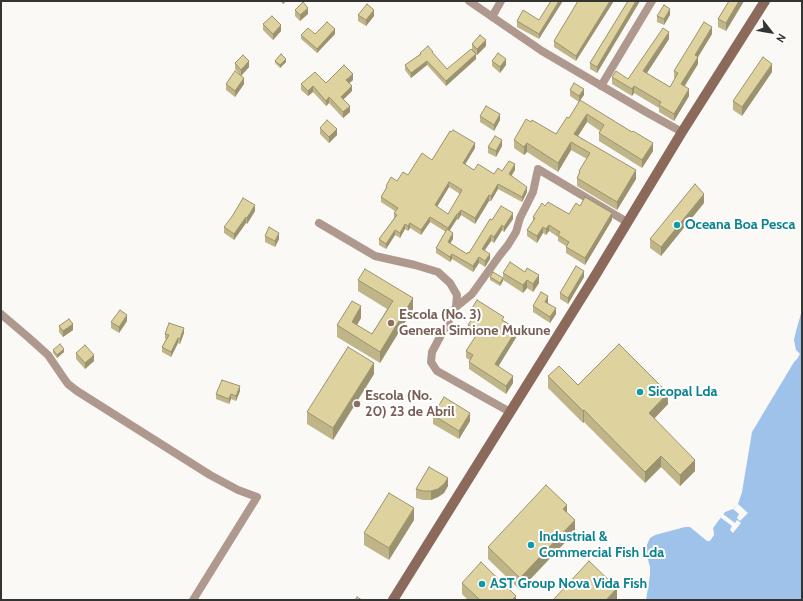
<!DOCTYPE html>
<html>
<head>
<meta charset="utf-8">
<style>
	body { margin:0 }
	#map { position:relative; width:803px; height:601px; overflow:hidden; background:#faf9f6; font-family:Cabin,sans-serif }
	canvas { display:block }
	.frame { position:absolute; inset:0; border:2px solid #343433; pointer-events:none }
	.north { position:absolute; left:751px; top:12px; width:40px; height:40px; -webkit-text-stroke:3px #fff; paint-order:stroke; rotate:121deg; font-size:11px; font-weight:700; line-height:16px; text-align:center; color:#343433 }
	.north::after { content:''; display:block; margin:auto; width:14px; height:18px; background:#343433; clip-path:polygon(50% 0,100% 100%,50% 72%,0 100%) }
</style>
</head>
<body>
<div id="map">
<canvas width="803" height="601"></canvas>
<div class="frame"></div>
<div class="north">N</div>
</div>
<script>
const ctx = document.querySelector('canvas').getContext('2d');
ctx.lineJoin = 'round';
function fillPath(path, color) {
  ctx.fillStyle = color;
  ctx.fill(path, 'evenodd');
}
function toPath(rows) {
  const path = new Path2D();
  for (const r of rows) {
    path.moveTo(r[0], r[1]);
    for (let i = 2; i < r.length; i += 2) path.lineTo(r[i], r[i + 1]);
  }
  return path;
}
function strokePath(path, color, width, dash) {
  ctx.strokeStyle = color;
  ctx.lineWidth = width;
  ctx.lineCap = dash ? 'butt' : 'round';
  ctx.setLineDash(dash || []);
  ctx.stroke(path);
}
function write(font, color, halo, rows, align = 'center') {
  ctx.font = font + ' Cabin,sans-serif';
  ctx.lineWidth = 4;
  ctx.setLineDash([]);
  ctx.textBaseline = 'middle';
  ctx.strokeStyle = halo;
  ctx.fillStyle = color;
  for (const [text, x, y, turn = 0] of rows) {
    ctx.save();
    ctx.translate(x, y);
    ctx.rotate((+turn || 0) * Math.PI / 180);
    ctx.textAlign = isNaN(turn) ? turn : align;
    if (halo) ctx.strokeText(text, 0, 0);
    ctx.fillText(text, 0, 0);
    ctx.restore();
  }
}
fillPath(toPath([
	[802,310,802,600,646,600,650,575,650,567,647,556,646,547,650,538,655,535,685,527,690,527,707,541,710,541,714,535,714,533,713,528,725,512,733,509,738,504,742,492,752,432,794,362,797,359,800,354,796,350,794,340,796,331]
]), '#9ec2ea');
fillPath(toPath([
	[738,504,748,513,740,521,737,518,739,514,733,509],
	[723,514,735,523,737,520,741,523,733,533,730,530,732,526,720,517]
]), '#faf9f6');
strokePath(toPath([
	[469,1,542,51,646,112,682,132],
	[492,17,501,1],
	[601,86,652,1],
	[319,223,375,256,415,265,438,272,450,283,457,295,456,307,432,352,431,362,437,371,510,412],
	[456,307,472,294,500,255,508,245,516,232,520,218,533,192,538,169,627,222],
	[1,314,28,337,48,355,63,377,68,384,77,391,210,475,238,490,257,497,193,600]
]), '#af988e', 8);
strokePath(toPath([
	[393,600,595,276,682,132,765,1]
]), '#8b6a5c', 10);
fillPath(toPath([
	[280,1,286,1,283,4],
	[578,1,576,61,554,47,554,41],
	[628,1,640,1,597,73,590,69,590,63],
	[729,1,744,1,726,31,718,27,718,19],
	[295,10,308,14,300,21,295,16],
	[358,15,374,16,366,26,358,21],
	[670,15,664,25,657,22,657,16],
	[539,20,539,39,517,27,517,21],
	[263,24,281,31,273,40,263,30],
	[335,34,317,53,301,39,301,35],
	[712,34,698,57,698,64,685,86,689,96,674,121,659,112,659,108,634,93,632,96,612,84,612,77,628,79,669,39,647,73,670,87,675,78,674,78,674,71],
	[472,44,486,46,477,55,472,50,476,59,446,86,427,65,411,78,405,70,405,65,420,54,420,53,433,54,447,69,472,50],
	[275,61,286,62,280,68,275,63],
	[492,61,506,65,500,73,492,66],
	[235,63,249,67,241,76,235,69],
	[772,72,742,116,733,110,733,101],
	[353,80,349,83,352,91,343,99,350,112,343,118,329,103,326,106,313,92,308,96,301,90,301,84,326,83],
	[226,84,244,84,235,97,226,90],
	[570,90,584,95,580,100,653,151,642,168,599,141,599,133,600,131,587,122,578,136,636,179,617,210,577,186,577,178,579,173,579,171,587,159,571,150,558,172,527,152,524,155,514,148,514,140,531,122,556,134,569,118,579,102,570,96],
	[480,116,500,120,494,131,480,122],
	[320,128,337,135,329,143,320,134],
	[502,146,496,157,488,153,488,147],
	[475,148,465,164,474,170,494,174,502,171,515,170,511,176,527,192,522,202,498,189,491,201,489,201,475,224,461,215,458,220,457,219,449,231,453,239,450,243,467,254,469,253,492,220,513,219,504,232,502,230,494,243,491,241,485,250,490,259,485,267,479,263,473,272,452,259,450,262,436,253,436,248,446,232,430,222,421,235,410,228,408,231,405,229,400,238,395,235,386,249,379,245,379,239,394,218,394,213,395,211,381,202,381,197,386,189,386,186,408,175,432,160],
	[449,187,460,194,448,214,437,207],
	[704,203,661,256,650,248,650,239],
	[545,206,569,214,580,206,612,220,585,265,566,253,566,246,558,241,558,237,549,231,546,235,543,233,537,243,527,236,527,230,533,221,533,217],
	[255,211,247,224,246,223,234,240,224,233,224,227],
	[265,236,279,239,275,247,265,242],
	[525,272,539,283,533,292,527,288,523,293,503,280,503,273],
	[490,277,503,281,500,286,490,280],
	[584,277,568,304,560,299,560,293],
	[358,280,413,309,380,363,337,337,337,325,361,318,357,325,372,334,387,309,358,291],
	[548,302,548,303,556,314,550,323,533,312,533,306],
	[471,310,504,321,517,336,498,366,513,383,506,394,469,369,469,362,470,360,466,358,466,351,476,336,468,332,468,325,473,318,471,317],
	[127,321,119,333,111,328,111,322],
	[59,326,73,330,63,337,59,332],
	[184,333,180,344,178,343,171,357,162,352,162,347,166,339,165,339,165,334],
	[53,350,64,352,57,358,53,353],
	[76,353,94,361,85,369,76,359],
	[374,374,333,440,307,424,307,412],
	[548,376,578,385,668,404,654,419,695,471,680,486,661,467,645,483,584,422,583,423,548,388],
	[240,391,236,401,231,399,229,404,216,399,216,394],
	[433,415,470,421,459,439,433,424],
	[448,486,444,493,438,497,431,500,423,500,416,498,416,489],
	[567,513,575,532,520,590,488,559,488,547],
	[414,520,389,560,364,545,364,533],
	[462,583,516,600,468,600,462,594]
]), '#bfb588');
fillPath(toPath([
	[283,1,286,1,283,4],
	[559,1,563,1,539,39,539,34],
	[610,1,614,1,576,61,576,56],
	[636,1,640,1,597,73,597,67],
	[739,1,744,1,726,31,726,23],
	[308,8,308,14,300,21,300,15],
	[670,9,670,15,664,25,664,19],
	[374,10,374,16,366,26,366,20],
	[281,25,281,31,273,40,273,34],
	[712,27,712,34,698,57,698,64,681,91,681,84,695,55],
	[335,29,335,34,317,53,317,49],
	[669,32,669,39,643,79,643,71],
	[486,40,486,46,477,55,477,49],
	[476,54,476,59,446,86,446,81],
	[286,59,286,62,280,68,280,65],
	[506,59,506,65,500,73,500,67],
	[249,61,249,67,241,76,241,70],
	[427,61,427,65,411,78,411,73],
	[772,64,772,72,742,116,742,107],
	[353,74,353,80,346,86,346,80],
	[244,78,244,84,235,97,235,91],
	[313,86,313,92,308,96,308,91],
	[352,86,352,91,341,102,341,97],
	[634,86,634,93,632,96,632,89],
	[584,89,584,95,579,102,579,96],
	[689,89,689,96,674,121,674,114],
	[329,97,329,103,326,106,326,101],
	[350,106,350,112,343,118,343,112],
	[500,114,500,120,494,131,494,125],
	[587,114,587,122,574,142,574,134],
	[337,129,337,135,329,143,329,137],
	[502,140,502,146,496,157,496,151],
	[571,142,571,150,558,172,558,163],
	[475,143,475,148,463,168,463,163],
	[527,143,527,152,524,155,524,147],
	[653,143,653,151,642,168,642,160],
	[515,164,515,170,509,180,509,174],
	[636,170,636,179,617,210,617,202],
	[449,182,449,187,435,210,435,205],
	[498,184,498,189,491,201,491,196],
	[527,187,527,192,522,202,522,197],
	[704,194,704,203,661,256,661,247],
	[489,195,489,201,475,224,475,218],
	[255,205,255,211,247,224,247,218],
	[461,210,461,215,458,220,458,214],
	[513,213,513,219,504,232,504,227],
	[612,213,612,220,585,265,585,258],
	[457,214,457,219,448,233,448,228],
	[246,217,246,223,234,240,234,234],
	[430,217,430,222,421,235,421,230],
	[410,223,410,228,408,231,408,226],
	[405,224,405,229,400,238,400,233],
	[502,225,502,230,494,243,494,237],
	[549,225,549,231,546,235,546,229],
	[543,227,543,233,537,243,537,236],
	[395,230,395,235,386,249,386,244],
	[279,233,279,239,275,247,275,241],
	[453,233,453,239,448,247,448,242],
	[491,235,491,241,482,254,482,249],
	[452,254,452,259,450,262,450,257],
	[490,254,490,259,485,267,485,261],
	[479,257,479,263,473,272,473,266],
	[584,271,584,277,568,304,568,298],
	[539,275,539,283,533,292,533,284],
	[503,278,503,281,500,286,500,283],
	[527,280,527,288,523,293,523,285],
	[548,296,548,302,545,307,545,302],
	[413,298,413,309,380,363,380,352],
	[361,306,361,318,352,333,352,322],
	[556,308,556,314,550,323,550,317],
	[127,315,127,321,119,333,119,327],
	[73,324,73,330,63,337,63,331],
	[184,328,184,333,180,344,180,339],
	[517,329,517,336,495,372,495,364],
	[178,338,178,343,171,357,171,352],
	[64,349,64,352,57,358,57,355],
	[94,355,94,361,85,369,85,363],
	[374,363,374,374,333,440,333,428],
	[513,376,513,383,506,394,506,386],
	[240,386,240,391,236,401,236,396],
	[668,393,668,404,649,424,649,413],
	[231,394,231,399,229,404,229,399],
	[584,410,584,422,583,423,583,411],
	[470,413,470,421,459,439,459,431],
	[661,456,661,467,645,483,645,472],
	[695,460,695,471,680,486,680,475],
	[448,478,448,486,444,493,438,497,431,500,431,491],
	[567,505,567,516,563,509],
	[414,508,414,520,389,560,389,548],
	[575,520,575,532,520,590,520,578],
	[617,588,617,600,606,600],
	[516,596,516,600,512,600]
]), '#9b936f');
const building = toPath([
	[551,1,559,1,539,34,517,21,523,10,539,20,551,1],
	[578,1,610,1,576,56,554,41,578,1],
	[628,1,636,1,597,67,590,63,628,1],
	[729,1,739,1,726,23,718,19,729,1],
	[303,2,308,8,300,15,295,10,303,2],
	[367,4,374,10,366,20,358,15,367,4],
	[664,5,670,9,664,19,657,16,664,5],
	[272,16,281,25,273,34,263,24,272,16],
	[327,22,335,29,317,49,301,35,308,28,315,34,327,22],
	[704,22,712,27,695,55,698,57,681,84,689,89,674,114,659,105,661,102,634,86,632,89,612,77,616,71,628,79,663,28,669,32,643,71,670,87,678,73,674,71,704,22],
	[480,35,486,40,477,49,472,44,480,35],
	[428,46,433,52,432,52,447,69,471,49,476,54,446,81,427,61,411,73,405,65,421,54,420,53,428,46],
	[498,53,506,59,500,67,492,61,498,53],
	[281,54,286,59,280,65,275,61,281,54],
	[243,55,249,61,241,70,235,63,243,55],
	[763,57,772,64,742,107,733,101,763,57],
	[344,65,353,74,346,80,352,86,341,97,350,106,343,112,329,97,326,101,313,86,308,91,301,84,315,72,326,83,344,65],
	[235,71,244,78,235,91,226,84,235,71],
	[574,83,584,89,579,96,570,90,574,83],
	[580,100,632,132,633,131,653,143,642,160,599,133,604,125,587,114,574,134,636,170,617,202,577,178,580,172,579,171,590,153,571,142,558,163,527,143,524,147,514,140,526,119,531,122,532,120,556,134,567,117,569,118,580,100],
	[486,106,500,114,494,125,480,116,486,106],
	[327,120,337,129,329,137,320,128,327,120],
	[453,130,475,143,463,163,474,170,478,164,494,174,498,168,502,171,509,161,515,164,509,174,527,187,522,197,498,184,491,196,489,195,475,218,461,210,458,214,457,214,448,228,430,217,421,230,410,223,408,226,405,224,400,233,395,230,386,244,379,239,397,215,394,213,398,208,381,197,387,187,386,186,391,177,397,181,403,172,408,175,422,153,432,160,450,131,451,132,453,130],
	[449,182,462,190,448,214,435,205,449,182],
	[495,136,502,140,496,151,488,147,495,136],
	[695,184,704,194,661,247,650,239,695,184],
	[585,197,612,213,585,258,566,247,569,242,558,235,560,232,549,225,546,229,543,227,537,236,527,230,535,218,533,217,542,203,545,206,548,202,569,214,576,203,580,206,585,197],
	[243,198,255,205,247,218,246,217,234,234,224,227,233,215,243,198],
	[501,206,513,213,504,227,502,225,494,237,491,235,482,249,490,254,485,261,479,257,473,266,452,254,450,257,436,248,447,229,453,233,448,242,467,254,468,252,469,253,490,219,492,220,501,206],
	[269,227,279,233,275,241,265,236,269,227],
	[510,262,525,272,527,268,539,275,533,284,527,280,523,285,503,273,510,262],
	[576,266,584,271,568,298,560,293,576,266],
	[365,269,413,298,380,352,337,325,352,301,361,306,352,322,372,334,393,301,358,280,365,269],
	[493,272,503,278,500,283,490,277,493,272],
	[541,292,548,296,545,302,556,308,550,317,533,306,541,292],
	[477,300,504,317,502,320,517,329,495,364,513,376,506,386,469,362,473,355,466,351,479,331,468,325,476,313,471,310,477,300],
	[120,310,127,315,119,327,111,322,120,310],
	[69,319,73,324,63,331,59,326,69,319],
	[169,323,184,328,180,339,178,338,171,352,162,347,169,335,165,334,169,323],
	[60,344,64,349,57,355,53,350,60,344],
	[619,344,668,393,649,413,695,460,680,475,661,456,645,472,584,410,583,411,548,376,559,366,578,385,619,344],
	[85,345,94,355,85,363,76,353,85,345],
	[348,347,374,363,333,428,307,412,348,347],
	[222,380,240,386,236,396,231,394,229,399,216,394,222,380],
	[444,397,470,413,459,431,433,415,444,397],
	[429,467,448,478,444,484,438,489,431,491,423,491,416,489,429,467],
	[546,485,567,505,563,509,575,520,520,578,488,547,546,485],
	[389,493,414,508,389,548,364,533,389,493],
	[589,561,617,588,606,600,555,600,554,599,589,561],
	[481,562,516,596,512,600,480,600,462,583,481,562],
	[357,597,362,600,355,600,357,597]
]);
fillPath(building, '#ded29e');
strokePath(building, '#9b936f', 1);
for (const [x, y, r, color] of [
	[677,225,4,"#0f9aa8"],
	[391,323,4,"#8d6e63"],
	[640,392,4,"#0f9aa8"],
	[357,404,4,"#8d6e63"],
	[531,545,4,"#0f9aa8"],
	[482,584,4,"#0f9aa8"]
]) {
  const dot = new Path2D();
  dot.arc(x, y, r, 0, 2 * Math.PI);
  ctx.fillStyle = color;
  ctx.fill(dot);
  strokePath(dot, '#fff', 1.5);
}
write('bold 14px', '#0d838f', '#fff', [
	["Oceana Boa Pesca",685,225],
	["Sicopal Lda",648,392],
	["Industrial &",539,537],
	["Commercial Fish Lda",539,553],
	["AST Group Nova Vida Fish",490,584]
], 'left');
write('bold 14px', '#785e54', '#fff', [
	["Escola (No. 3)",399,315],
	["General Simione Mukune",399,331],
	["Escola (No.",365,396],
	["20) 23 de Abril",365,412]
], 'left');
</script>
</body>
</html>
